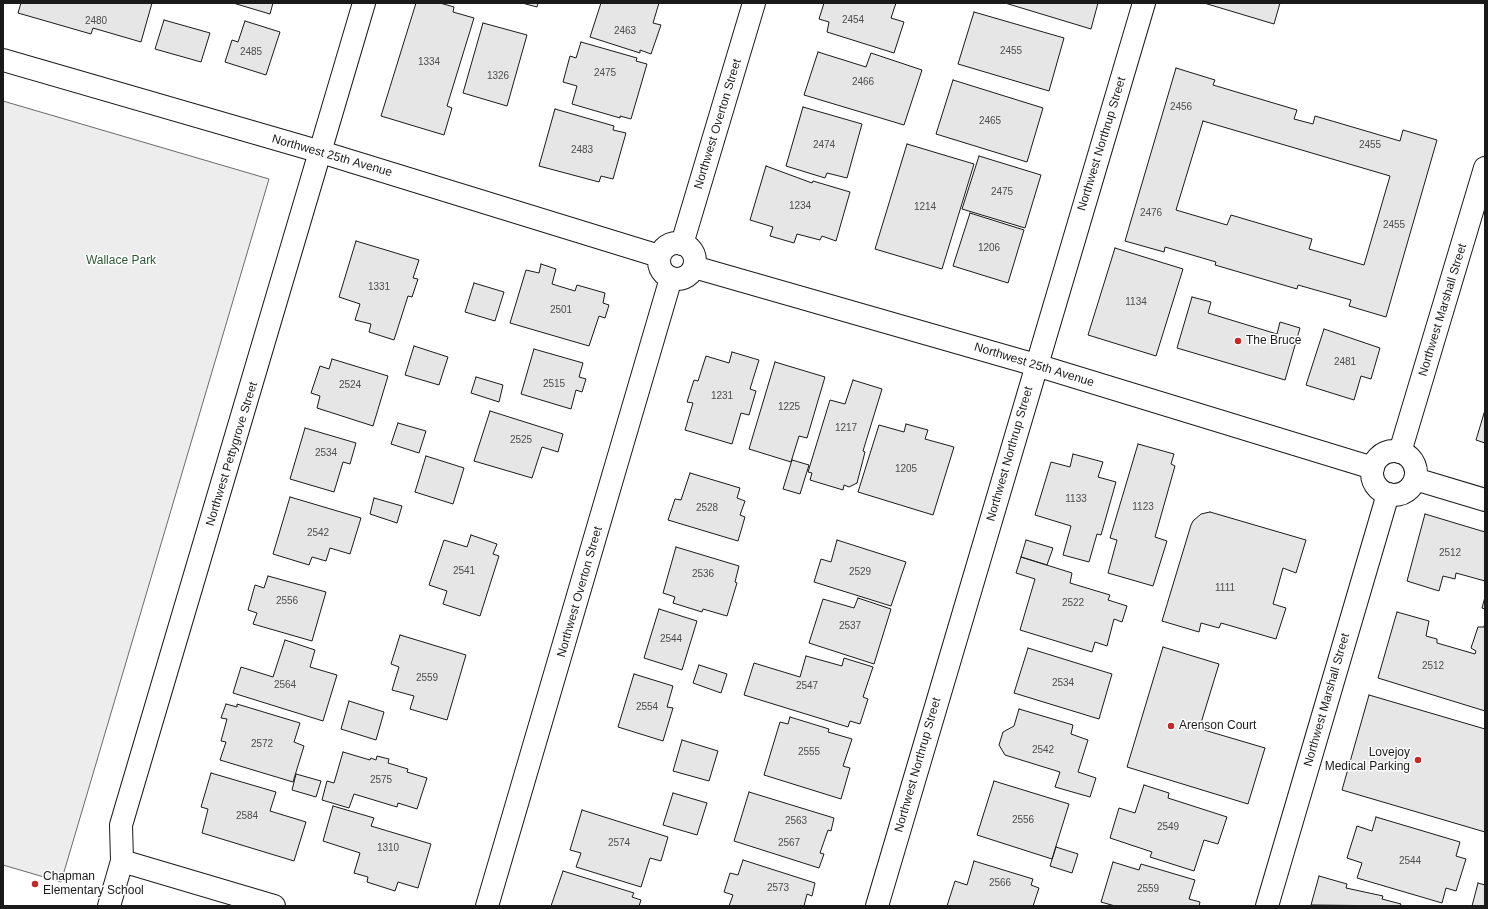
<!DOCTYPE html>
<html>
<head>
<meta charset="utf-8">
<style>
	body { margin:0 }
	#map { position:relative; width:1488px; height:909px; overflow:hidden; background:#fff; font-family:Helvetica,sans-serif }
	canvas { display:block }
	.frame { position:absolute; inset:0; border:4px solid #1a1a1a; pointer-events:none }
</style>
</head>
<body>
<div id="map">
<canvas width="1488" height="909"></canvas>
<div class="frame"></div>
</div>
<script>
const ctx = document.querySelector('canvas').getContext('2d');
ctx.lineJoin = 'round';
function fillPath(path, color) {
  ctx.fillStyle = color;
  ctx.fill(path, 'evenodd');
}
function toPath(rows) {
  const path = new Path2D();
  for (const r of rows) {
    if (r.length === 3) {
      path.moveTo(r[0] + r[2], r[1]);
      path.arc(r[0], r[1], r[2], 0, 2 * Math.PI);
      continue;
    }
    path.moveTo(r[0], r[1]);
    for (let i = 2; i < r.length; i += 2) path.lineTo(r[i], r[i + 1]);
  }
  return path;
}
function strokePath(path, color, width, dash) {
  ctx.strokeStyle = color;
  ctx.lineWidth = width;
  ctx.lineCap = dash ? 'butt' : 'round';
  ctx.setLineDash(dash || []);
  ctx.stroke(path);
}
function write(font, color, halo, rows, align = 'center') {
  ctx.font = font + ' Helvetica,sans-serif';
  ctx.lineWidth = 3;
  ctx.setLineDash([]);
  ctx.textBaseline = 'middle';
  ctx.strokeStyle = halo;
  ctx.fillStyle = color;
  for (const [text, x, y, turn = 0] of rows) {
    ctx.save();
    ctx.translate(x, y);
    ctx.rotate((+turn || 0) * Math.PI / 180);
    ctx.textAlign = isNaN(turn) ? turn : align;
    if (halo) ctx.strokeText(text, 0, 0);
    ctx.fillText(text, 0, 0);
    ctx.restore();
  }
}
const green = toPath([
	[3,101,269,179,61,882,3,865,3,101]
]);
fillPath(green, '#ededed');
strokePath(green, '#6a6a6a', 1);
const building = toPath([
	[21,3,152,3,141,42,93,28,91,34,18,13,21,3],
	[233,3,273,3,270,14,233,3],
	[416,3,440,3,454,7,453,12,474,18,447,106,452,108,444,135,381,116,416,3],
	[522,3,538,3,537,7,522,3],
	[601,3,659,3,653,23,661,25,651,54,640,50,640,53,590,37,601,3],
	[824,3,896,3,891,18,904,22,894,53,827,32,829,22,819,19,824,3],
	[1005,3,1098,3,1091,29,1005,3],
	[1204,3,1280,3,1274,24,1204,3],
	[974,12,1064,38,1049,91,958,64,974,12],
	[164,20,210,33,201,62,155,49,164,20],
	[245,21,280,32,266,75,225,62,232,40,238,42,245,21],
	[483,23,527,35,507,106,463,93,483,23],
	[581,42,637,58,636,61,647,64,631,119,620,116,620,118,572,104,577,86,563,82,570,56,576,58,581,42],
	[818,52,866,67,871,53,922,70,904,125,804,95,818,52],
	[1176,68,1215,80,1213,85,1297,110,1294,119,1313,124,1315,116,1400,141,1403,130,1437,140,1386,317,1349,306,1351,300,1298,285,1297,289,1215,265,1216,262,1165,247,1164,252,1125,241,1176,68],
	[1203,121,1390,176,1364,265,1309,249,1312,239,1231,215,1227,225,1176,210,1203,121],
	[953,80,1043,108,1027,162,936,134,953,80],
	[803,107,862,124,847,178,827,173,825,178,786,166,803,107],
	[555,109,614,126,613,130,626,133,613,179,601,176,599,182,539,166,555,109],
	[907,144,974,164,942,269,875,249,907,144],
	[979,156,1041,175,1025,228,962,209,979,156],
	[766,166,812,183,813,181,850,192,836,241,822,236,820,240,797,234,794,243,770,236,773,227,750,220,766,166],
	[970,213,1024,230,1008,283,953,266,970,213],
	[356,241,419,260,413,278,418,279,412,297,408,296,394,340,369,332,371,324,355,320,360,304,339,297,356,241],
	[1115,248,1183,269,1156,356,1088,335,1115,248],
	[541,264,556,269,552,284,575,291,577,285,605,293,603,303,609,305,605,318,599,316,589,346,510,323,526,270,539,273,541,264],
	[474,283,504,292,495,321,465,312,474,283],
	[1192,297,1211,302,1208,313,1277,334,1280,322,1300,328,1285,380,1177,348,1192,297],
	[1324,329,1380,348,1371,379,1361,376,1354,400,1306,385,1324,329],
	[414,346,448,357,439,385,405,375,414,346],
	[534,349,583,363,579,377,586,379,582,392,576,390,571,409,521,394,534,349],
	[732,352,759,360,750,389,756,391,749,415,741,413,732,444,685,430,693,403,687,402,694,380,698,381,706,356,729,363,732,352],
	[332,359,388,376,373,426,317,408,320,396,311,393,320,366,329,369,332,359],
	[775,362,825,377,807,438,799,436,791,462,749,449,775,362],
	[476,377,503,385,499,402,471,393,476,377],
	[853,380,882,389,863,451,865,452,857,483,849,487,844,485,843,490,810,480,812,473,808,472,830,400,845,404,853,380],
	[1485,410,1485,443,1476,440,1485,410],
	[490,411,563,434,558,452,542,447,532,478,474,461,490,411],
	[398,423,426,431,419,453,391,444,398,423],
	[906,424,928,430,925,439,954,447,933,515,858,492,879,425,904,432,906,424],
	[305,428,356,443,350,464,343,462,334,492,290,479,305,428],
	[1138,444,1174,454,1171,464,1175,466,1155,537,1167,541,1153,586,1108,573,1117,540,1110,538,1138,444],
	[1073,454,1103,462,1098,477,1116,482,1101,535,1097,534,1089,562,1063,555,1071,526,1035,515,1051,462,1070,467,1073,454],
	[426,456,464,468,453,504,415,492,426,456],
	[792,460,809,465,800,494,783,489,792,460],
	[690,473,740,488,737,498,745,501,740,515,745,517,738,541,668,520,675,499,681,500,690,473],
	[290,497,361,518,350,554,330,548,326,561,312,557,309,565,273,554,290,497],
	[374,498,402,506,397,523,370,514,374,498],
	[1210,512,1306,540,1296,573,1283,568,1273,604,1286,608,1276,639,1221,623,1219,628,1201,623,1199,632,1162,621,1191,525,1193,521,1201,514,1210,512],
	[1425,514,1485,532,1485,581,1456,573,1455,579,1443,576,1439,591,1407,581,1425,514],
	[471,535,497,544,493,554,499,556,480,616,443,604,447,591,429,585,444,540,467,547,471,535],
	[837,540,906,562,891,606,814,582,821,559,831,562,837,540],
	[1026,540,1053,548,1047,565,1021,557,1026,540],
	[676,547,739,566,735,582,737,583,727,616,703,609,702,612,673,603,675,597,663,593,676,547],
	[1021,557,1072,573,1070,583,1110,595,1108,600,1127,606,1122,622,1114,619,1107,646,1095,642,1092,652,1020,630,1035,579,1016,573,1021,557],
	[268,576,326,592,312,641,253,624,257,613,248,610,255,585,264,588,268,576],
	[1485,597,1485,609,1482,608,1485,597],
	[858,598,891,609,874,664,809,643,823,599,854,608,858,598],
	[659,609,697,621,682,670,644,658,659,609],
	[1397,612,1429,621,1426,636,1437,639,1437,643,1475,654,1476,651,1471,648,1478,627,1484,627,1485,622,1485,711,1378,678,1397,612],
	[400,635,466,655,447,720,410,709,414,696,392,690,399,667,391,664,400,635],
	[285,640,315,650,310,667,337,675,323,721,233,693,241,667,273,677,285,640],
	[1163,647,1219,664,1201,723,1204,730,1265,748,1248,804,1127,767,1163,647],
	[1028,648,1112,674,1099,719,1014,693,1028,648],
	[806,656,842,666,844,658,873,667,863,697,868,699,860,724,850,721,848,727,744,695,754,663,800,677,806,656],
	[699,665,727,674,721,693,693,683,699,665],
	[634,674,673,686,667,707,673,708,663,741,618,727,634,674],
	[1369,695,1485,729,1485,832,1342,790,1369,695],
	[349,701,384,712,376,740,341,729,349,701],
	[226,704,237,707,237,704,300,723,294,742,304,746,293,782,220,760,226,742,221,741,227,719,221,718,226,704],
	[1019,709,1073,725,1071,734,1088,740,1078,772,1096,778,1090,797,1055,787,1060,772,1005,755,999,745,1003,732,1014,726,1019,709],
	[790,717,829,729,828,732,852,739,843,766,850,768,841,799,764,775,780,722,788,724,790,717],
	[682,740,718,751,709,781,673,771,682,740],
	[343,752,370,760,371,758,376,760,377,756,389,759,388,763,408,769,407,772,427,778,417,809,398,803,397,807,354,794,349,808,322,800,327,781,334,783,343,752],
	[211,773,276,792,270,811,306,822,294,861,202,833,208,809,201,807,211,773],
	[296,774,321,781,316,797,292,790,296,774],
	[994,781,1069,804,1052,859,977,835,994,781],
	[1144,785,1169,793,1168,798,1227,817,1218,844,1204,840,1194,871,1150,857,1152,852,1110,838,1119,808,1135,813,1144,785],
	[749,792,834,818,831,831,828,830,820,853,824,854,819,868,734,841,749,792],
	[673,793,707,803,697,835,663,825,673,793],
	[333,806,374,818,371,826,431,844,418,888,398,882,395,891,367,882,368,877,354,873,360,853,323,841,333,806],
	[582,810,668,837,661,861,650,858,641,887,576,867,581,853,570,850,582,810],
	[1376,817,1460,842,1456,856,1466,859,1456,891,1446,888,1442,903,1357,878,1362,863,1347,858,1357,826,1372,831,1376,817],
	[1056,847,1078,854,1072,873,1050,866,1056,847],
	[743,860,815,883,812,896,807,894,804,906,729,906,733,895,724,892,730,873,738,875,743,860],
	[974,861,1033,879,1031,885,1039,888,1033,906,947,906,955,881,967,885,974,861],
	[1113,862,1139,870,1141,864,1195,880,1189,899,1200,902,1199,906,1115,906,1101,902,1113,862],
	[563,871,634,893,632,897,641,900,639,906,551,906,563,871],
	[1319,876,1347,884,1346,888,1383,896,1382,899,1401,904,1400,906,1311,905,1319,876],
	[1478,883,1485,885,1485,906,1472,906,1478,883]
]);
fillPath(building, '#e6e6e6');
strokePath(building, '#1a1a1a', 1);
const street = toPath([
	[682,244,754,3],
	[1400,452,1485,168],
	[122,861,274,906],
	[109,906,122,861,121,825,364,3],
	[487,906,671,278],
	[877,906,1144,3],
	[1267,906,1388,494]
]);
const secondary = toPath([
	[3,60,321,152,659,256],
	[677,261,18],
	[694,267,1036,365,1373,468],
	[1394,473,22],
	[1415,479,1485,500]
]);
strokePath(street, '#1a1a1a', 24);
strokePath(secondary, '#1a1a1a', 24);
strokePath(street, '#fff', 22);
strokePath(secondary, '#fff', 22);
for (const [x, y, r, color] of [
	[1238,341,4,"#c62828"],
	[1171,726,4,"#c62828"],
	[1418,760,4,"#c62828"],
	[35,884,4,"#c62828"]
]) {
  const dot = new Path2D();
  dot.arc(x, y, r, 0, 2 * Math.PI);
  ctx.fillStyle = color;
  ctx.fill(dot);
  strokePath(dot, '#fff', 1.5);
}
write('10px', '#4d4d4d', null, [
	["2454",853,20],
	["2480",96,21],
	["2463",625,31],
	["2455",1011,51],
	["2485",251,52],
	["1334",429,62],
	["2475",605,73],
	["1326",498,76],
	["2466",863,82],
	["2456",1181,107],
	["2465",990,121],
	["2474",824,145],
	["2455",1370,145],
	["2483",582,150],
	["2475",1002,192],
	["1234",800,206],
	["1214",925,207],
	["2476",1151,213],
	["2455",1394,225],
	["1206",989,248],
	["1331",379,287],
	["1134",1136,302],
	["2501",561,310],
	["2481",1345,362],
	["2515",554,384],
	["2524",350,385],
	["1231",722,396],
	["1225",789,407],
	["1217",846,428],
	["2525",521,440],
	["2534",326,453],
	["1205",906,469],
	["1133",1076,499],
	["1123",1143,507],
	["2528",707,508],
	["2542",318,533],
	["2512",1450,553],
	["2541",464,571],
	["2529",860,572],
	["2536",703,574],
	["1111",1225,588],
	["2556",287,601],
	["2522",1073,603],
	["2537",850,626],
	["2544",671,639],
	["2512",1433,666],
	["2559",427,678],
	["2534",1063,683],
	["2564",285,685],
	["2547",807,686],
	["2554",647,707],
	["2572",262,744],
	["2542",1043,750],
	["2555",809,752],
	["2575",381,780],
	["2584",247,816],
	["2556",1023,820],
	["2563",796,821],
	["2549",1168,827],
	["2574",619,843],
	["2567",789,843],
	["1310",388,848],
	["2544",1410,861],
	["2566",1000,883],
	["2573",778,888],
	["2559",1148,889]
]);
write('12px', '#1a1a1a', '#fff', [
	["Northwest Overton Street",718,124,-73],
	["Northwest Northrup Street",1102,144,-73],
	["Northwest 25th Avenue",332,156,16],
	["Northwest Marshall Street",1443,310,-73],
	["Northwest 25th Avenue",1034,365,17],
	["Northwest Pettygrove Street",232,454,-73],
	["Northwest Northrup Street",1010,454,-74],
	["Northwest Overton Street",580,592,-74],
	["Northwest Marshall Street",1327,700,-74],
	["Northwest Northrup Street",918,765,-74]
]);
write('12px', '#2b5a34', '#fff', [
	["Wallace Park",121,261]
]);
write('12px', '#1a1a1a', '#fff', [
	["The Bruce",1246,341],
	["Arenson Court",1179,726],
	["Lovejoy",1410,753,"right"],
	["Medical Parking",1410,767,"right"],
	["Chapman",43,877],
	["Elementary School",43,891]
], 'left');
</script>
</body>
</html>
